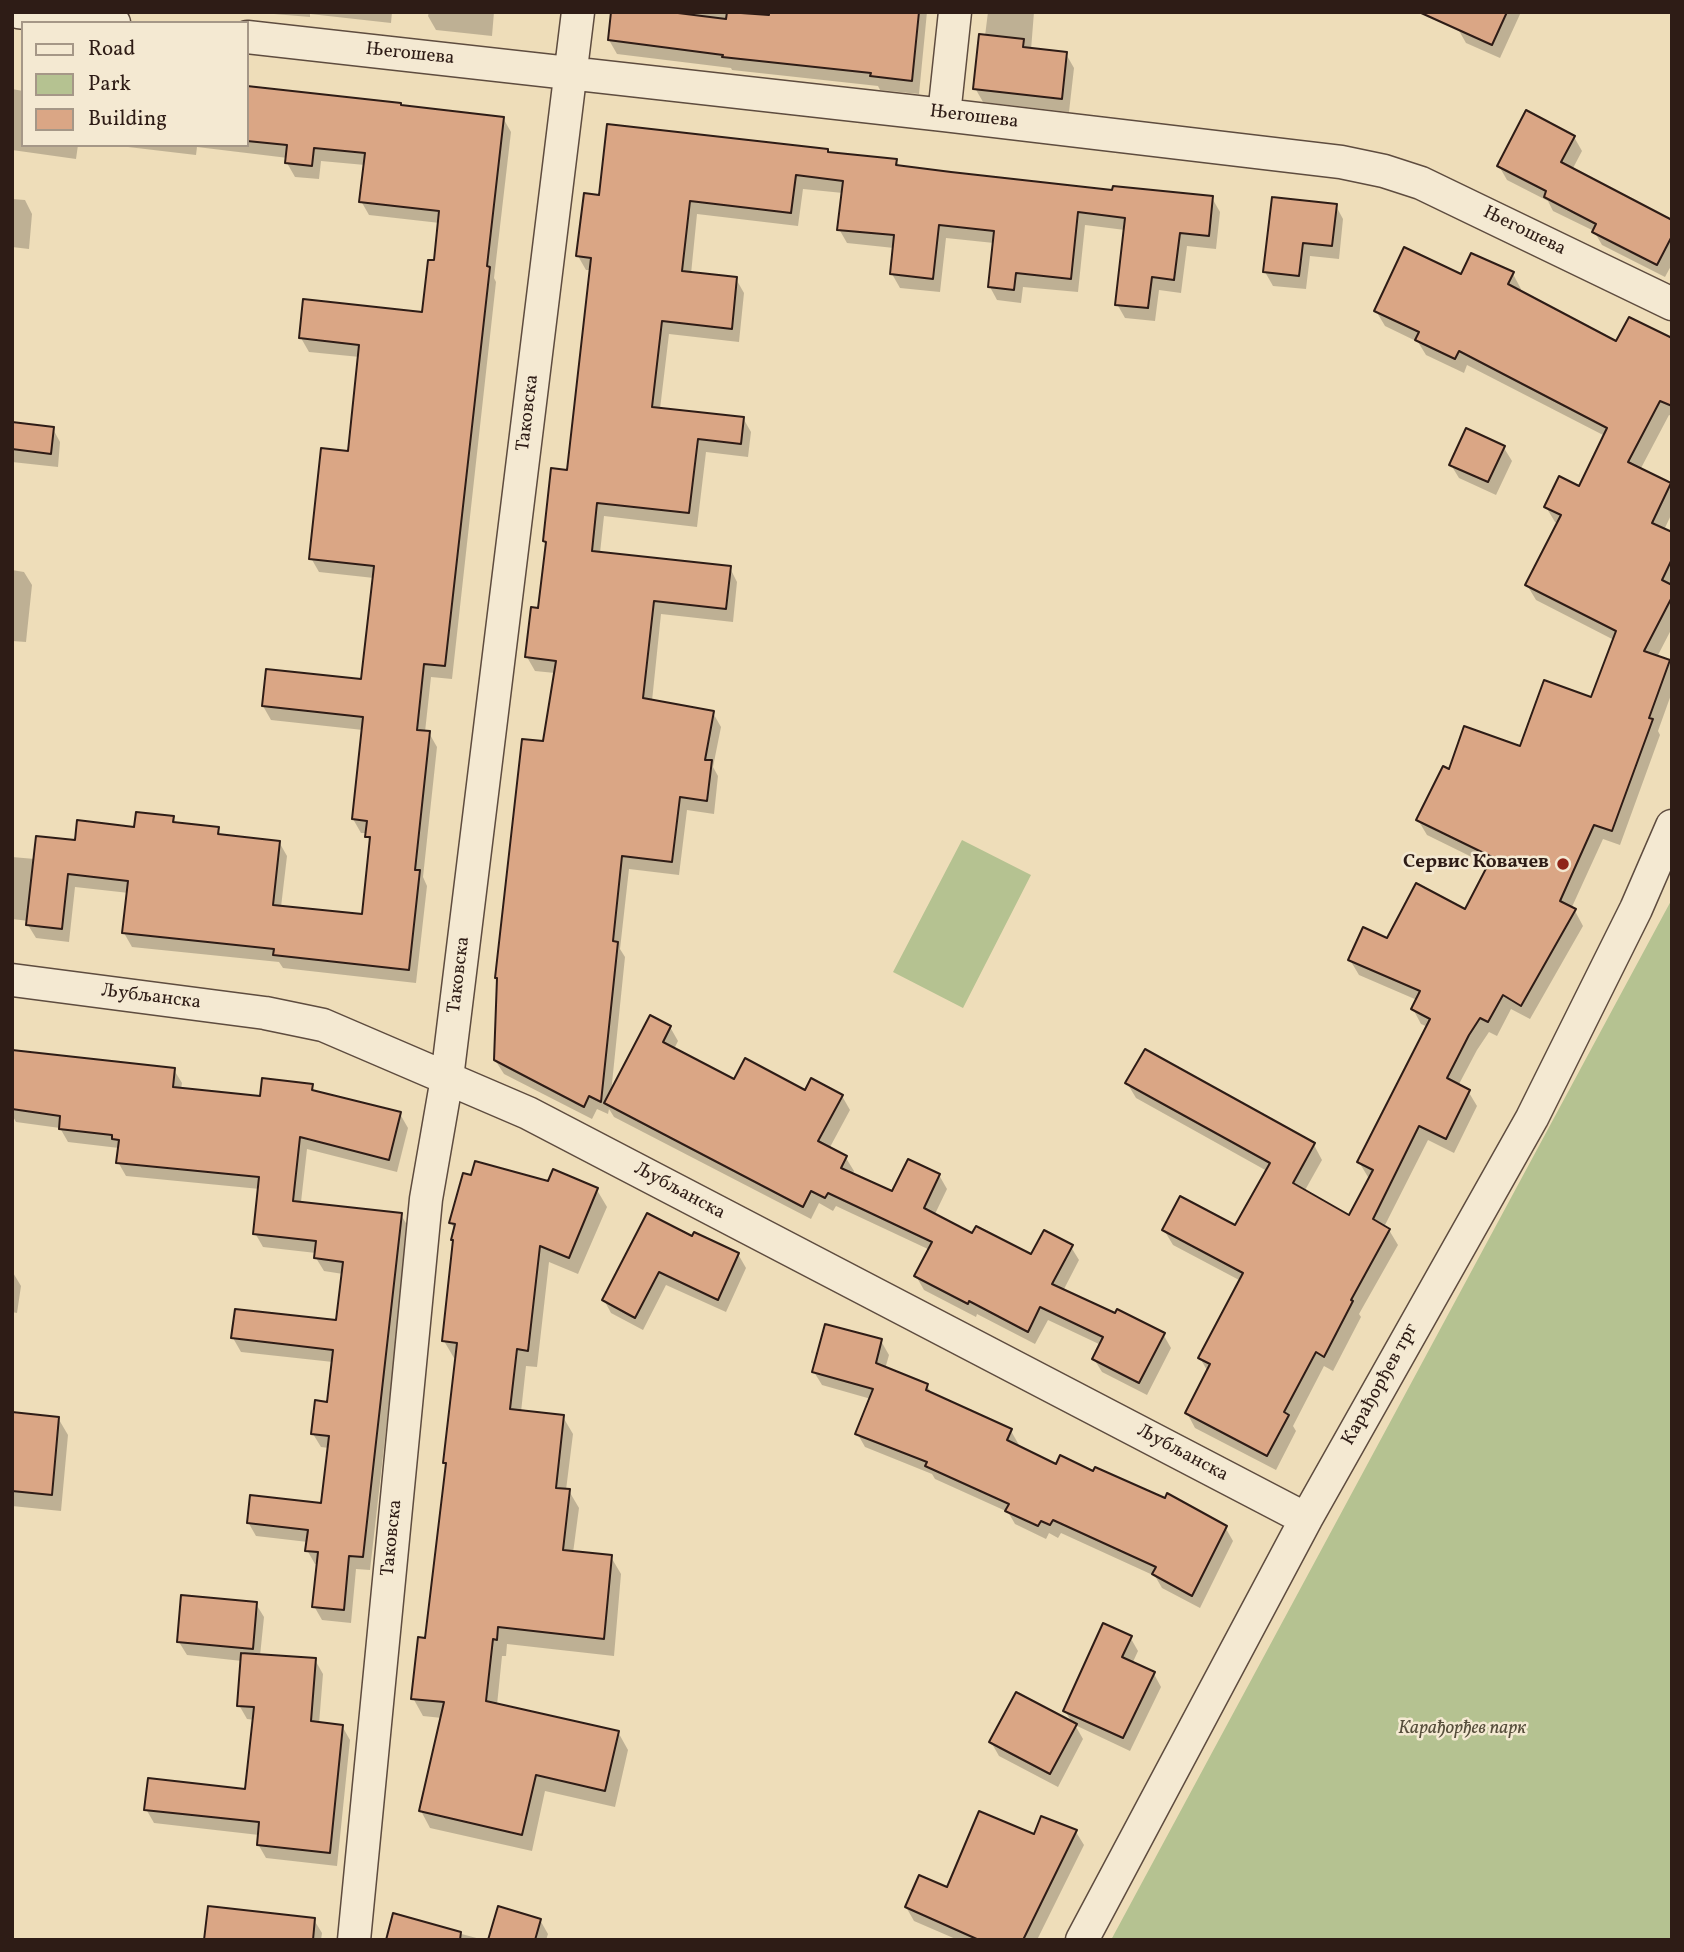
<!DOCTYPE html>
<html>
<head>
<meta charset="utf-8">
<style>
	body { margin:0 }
	#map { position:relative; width:1684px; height:1952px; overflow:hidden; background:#eeddb9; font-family:Vollkorn,serif }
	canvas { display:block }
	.frame { position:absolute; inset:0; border:14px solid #2e1c16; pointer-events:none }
	.legend { position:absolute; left:21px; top:21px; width:228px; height:126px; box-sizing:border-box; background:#f4e9d2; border:2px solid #a59787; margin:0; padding:9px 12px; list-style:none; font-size:21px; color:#2e1c16 }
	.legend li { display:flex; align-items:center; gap:14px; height:35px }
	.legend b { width:35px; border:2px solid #a59787 }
</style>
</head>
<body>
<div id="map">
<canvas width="1684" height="1952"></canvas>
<div class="frame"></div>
<ul class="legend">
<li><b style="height:9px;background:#f4e9d2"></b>Road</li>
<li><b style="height:19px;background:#b5c291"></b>Park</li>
<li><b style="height:19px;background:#daa685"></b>Building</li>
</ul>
</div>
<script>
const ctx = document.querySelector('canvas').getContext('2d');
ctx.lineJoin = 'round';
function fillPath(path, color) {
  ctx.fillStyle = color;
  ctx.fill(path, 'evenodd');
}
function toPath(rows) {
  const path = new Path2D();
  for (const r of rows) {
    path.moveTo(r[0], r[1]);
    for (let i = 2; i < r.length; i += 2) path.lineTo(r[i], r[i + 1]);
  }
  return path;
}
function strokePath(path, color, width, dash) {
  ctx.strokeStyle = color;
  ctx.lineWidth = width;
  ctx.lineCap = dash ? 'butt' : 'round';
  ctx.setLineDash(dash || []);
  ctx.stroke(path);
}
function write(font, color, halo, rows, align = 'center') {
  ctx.font = font + ' Vollkorn,serif';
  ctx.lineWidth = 5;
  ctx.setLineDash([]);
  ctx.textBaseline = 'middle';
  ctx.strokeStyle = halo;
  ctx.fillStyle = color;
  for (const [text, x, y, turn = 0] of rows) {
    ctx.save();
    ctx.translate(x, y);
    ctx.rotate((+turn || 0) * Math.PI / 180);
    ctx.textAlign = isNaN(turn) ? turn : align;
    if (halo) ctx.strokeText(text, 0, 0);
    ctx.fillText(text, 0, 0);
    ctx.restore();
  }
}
fillPath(toPath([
	[962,840,1031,875,963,1008,893,972],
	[1672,899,1672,1940,1111,1940]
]), '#b5c291');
fillPath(toPath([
	[250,12,392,12,391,23,310,14,310,17],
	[429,12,494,12,492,36,436,30,428,16],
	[613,12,730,12,770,17,771,12,927,12,919,94,880,90,878,86,732,70,731,68,617,54,609,40],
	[988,12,1034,12,1031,50,1066,54,1074,68,1069,112,983,102,975,88,985,36],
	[1466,12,1521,12,1500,58,1466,43,1458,29],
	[247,88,400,104,402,107,503,118,511,132,494,278,496,282,452,679,431,677,425,732,429,733,437,747,423,877,427,886,416,983,283,968,279,962,132,947,124,933,129,893,75,887,69,942,36,938,28,925,29,921,12,919,12,857,35,859,76,842,136,829,173,817,177,825,218,829,221,836,279,842,287,856,281,907,363,916,371,844,367,836,367,833,361,833,353,819,363,730,271,720,263,706,363,681,374,578,319,572,311,558,350,453,360,357,309,352,301,338,423,314,436,262,440,223,369,215,361,201,365,165,321,161,319,179,295,177,287,163,288,158,197,147,196,155,128,147,127,145,247,145],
	[12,89,23,91,23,145,78,145,76,159,12,150],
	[1574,137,1582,151,1572,170,1672,222,1672,264,1665,277,1602,245,1594,231,1553,211,1548,201,1507,180,1499,166],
	[827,150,829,154,896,160,900,167,1114,191,1212,198,1220,212,1216,249,1187,246,1181,293,1159,290,1155,321,1125,318,1117,304,1125,230,1085,225,1078,292,1023,287,1021,303,997,300,990,287,994,243,946,238,940,292,900,288,892,274,894,248,847,243,839,229,843,193,803,189,798,226,697,214,691,274,736,279,744,293,739,342,669,334,660,409,743,418,751,432,748,457,706,452,697,527,604,516,600,553,730,568,737,582,733,622,661,614,652,701,713,713,721,727,713,767,718,776,714,814,687,810,679,875,629,869,620,949,625,957,611,1093,670,1027,678,1041,674,1049,734,1081,842,1096,850,1110,829,1149,846,1158,854,1171,852,1175,893,1194,939,1175,947,1189,934,1216,973,1235,1032,1257,1071,1247,1079,1260,1063,1291,1163,1334,1171,1348,1147,1395,1102,1372,1094,1359,1101,1345,1048,1320,1035,1344,977,1314,976,1317,924,1290,916,1276,930,1250,836,1206,833,1211,819,1203,811,1219,614,1117,609,1109,608,1114,597,1109,592,1119,504,1074,495,1060,555,673,535,671,527,657,540,610,547,545,545,541,569,472,592,270,586,270,578,256,601,197],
	[12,199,25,200,32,214,29,249,12,247],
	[1336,206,1343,219,1339,259,1310,256,1306,289,1273,286,1265,272],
	[1513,274,1521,289,1520,292,1617,343,1672,356,1672,416,1669,415,1640,470,1670,484,1672,487,1672,513,1664,530,1672,534,1672,628,1657,657,1669,661,1672,666,1672,692,1658,731,1660,735,1620,845,1603,839,1571,909,1575,911,1583,926,1530,1019,1511,1009,1497,1036,1489,1032,1477,1050,1458,1086,1468,1091,1477,1106,1454,1153,1428,1140,1384,1227,1389,1230,1398,1245,1359,1314,1361,1317,1333,1371,1324,1366,1293,1426,1296,1431,1276,1470,1195,1428,1187,1413,1208,1372,1200,1358,1241,1281,1173,1245,1164,1230,1236,1227,1267,1171,1136,1098,1127,1083,1314,1145,1322,1160,1304,1192,1350,1217,1370,1179,1368,1177,1359,1162,1428,1027,1421,1024,1413,1009,1417,1000,1359,975,1350,960,1388,940,1466,911,1490,866,1427,835,1418,820,1450,772,1522,749,1592,699,1614,640,1536,600,1527,585,1558,524,1555,522,1546,507,1580,488,1605,436,1467,365,1464,373,1426,355,1418,342,1385,326,1376,311,1462,276],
	[12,424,53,429,60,442,58,467,12,462],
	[1504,448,1512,461,1496,495,1459,478,1451,465],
	[12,570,24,572,32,585,26,642,12,641],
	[174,1070,182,1083,181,1089,262,1098,311,1086,316,1093,400,1114,408,1128,397,1172,307,1149,301,1202,401,1215,409,1228,370,1570,356,1569,351,1623,322,1620,314,1606,318,1564,315,1564,307,1550,308,1542,256,1536,248,1522,323,1505,329,1448,321,1447,313,1434,329,1404,333,1362,241,1352,233,1338,338,1322,343,1274,324,1271,316,1258,316,1253,263,1247,255,1233,260,1189,126,1176,118,1162,119,1148,68,1142,60,1128,16,1122,12,1115,12,1072],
	[549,1183,597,1190,607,1207,578,1274,549,1262,537,1367,526,1366,521,1412,563,1417,573,1434,566,1490,569,1491,579,1508,573,1553,611,1557,621,1574,614,1656,507,1644,506,1656,502,1656,497,1705,618,1732,628,1750,615,1807,545,1791,532,1851,430,1828,421,1811,442,1718,423,1716,413,1698,427,1640,447,1466,445,1462,457,1358,454,1358,444,1341,455,1230,451,1223],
	[693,1239,738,1254,746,1268,726,1312,666,1285,643,1330,611,1313,604,1300],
	[12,1271,21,1286,17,1313,12,1312],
	[881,1341,889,1355,885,1369,927,1386,933,1395,1011,1431,1019,1445,1018,1447,1057,1466,1225,1527,1233,1541,1200,1608,1162,1588,1155,1576,1061,1533,1058,1538,1049,1533,1046,1539,1015,1524,1008,1512,935,1479,932,1474,865,1447,857,1433,871,1399,822,1385,814,1372],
	[12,1414,58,1418,68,1435,61,1511,12,1506],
	[256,1604,264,1617,260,1656,315,1660,323,1674,319,1724,342,1726,350,1740,337,1866,266,1858,258,1844,259,1835,154,1823,146,1809,247,1791,255,1720,247,1719,239,1705,242,1661,187,1655,179,1642],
	[1130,1637,1138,1651,1132,1664,1154,1674,1161,1687,1130,1751,1075,1725,1083,1739,1058,1787,999,1756,991,1742,1073,1724,1065,1711],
	[1076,1832,1084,1845,1037,1940,958,1940,914,1921,906,1907,948,1890,1035,1836],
	[394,1916,484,1940,387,1940],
	[314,1920,322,1933,321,1940,206,1940],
	[540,1920,548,1934,546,1940,490,1940]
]), '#0003');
const building = toPath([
	[611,12,670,12,726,19,727,12,769,15,769,12,919,12,912,81,870,76,871,73,722,57,723,55,608,40,611,12],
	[1419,12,1507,12,1492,45,1419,12],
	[979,34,1024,39,1023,47,1067,52,1062,99,973,89,979,34],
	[247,86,401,103,401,105,504,117,487,266,490,267,445,666,424,664,417,730,430,731,415,870,420,870,409,970,273,955,274,949,122,933,128,881,68,874,62,929,26,925,36,836,75,840,77,820,134,827,136,812,174,816,173,822,219,827,218,834,280,841,273,905,362,914,370,837,365,837,367,821,352,819,363,717,262,706,266,669,361,679,374,566,309,559,321,448,348,451,359,345,299,338,303,299,422,312,428,260,434,260,439,211,359,202,365,153,314,148,312,166,285,163,287,145,247,141,247,86],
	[1526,110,1575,136,1561,162,1672,220,1672,236,1657,265,1592,232,1596,224,1544,197,1546,191,1497,166,1526,110],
	[607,124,828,149,828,152,897,159,896,165,951,172,1112,190,1113,186,1213,196,1209,236,1180,233,1174,280,1152,277,1148,308,1115,305,1125,218,1078,212,1071,279,1016,273,1014,290,988,287,994,231,939,225,933,279,890,274,894,235,837,230,843,181,796,175,791,213,690,201,682,271,737,277,732,329,662,321,652,407,744,417,741,444,698,439,689,513,597,503,592,551,731,566,726,609,654,601,643,698,714,711,705,760,712,760,707,801,680,797,672,862,622,856,613,941,618,942,601,1102,589,1096,584,1107,494,1060,497,978,495,978,522,739,543,741,556,661,525,657,531,607,538,608,546,542,543,541,551,468,567,470,591,258,576,256,584,193,599,195,607,124],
	[1272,197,1337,204,1332,246,1303,243,1299,276,1263,272,1272,197],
	[1404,247,1461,274,1471,253,1514,272,1508,284,1616,341,1629,317,1672,338,1672,406,1660,401,1628,462,1671,483,1652,523,1672,532,1672,559,1662,580,1672,585,1672,597,1644,651,1670,660,1649,718,1653,719,1612,831,1594,825,1560,901,1576,909,1521,1006,1503,995,1488,1022,1480,1018,1469,1035,1447,1078,1470,1090,1446,1139,1419,1126,1373,1219,1390,1229,1351,1300,1353,1301,1324,1357,1316,1352,1284,1412,1289,1415,1267,1456,1185,1413,1210,1364,1198,1358,1243,1273,1162,1230,1180,1196,1235,1225,1270,1163,1125,1083,1145,1049,1315,1143,1293,1183,1349,1215,1373,1170,1357,1162,1430,1019,1411,1009,1420,991,1348,960,1363,927,1387,938,1416,883,1465,909,1492,857,1416,820,1443,766,1449,769,1464,726,1520,746,1544,680,1591,697,1616,631,1525,585,1561,515,1544,507,1559,476,1579,486,1607,428,1459,351,1455,359,1415,340,1419,332,1374,311,1404,247],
	[12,422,54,427,51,454,12,449,12,422],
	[1466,428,1505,446,1488,482,1449,465,1466,428],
	[650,1015,671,1026,663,1042,734,1079,745,1058,805,1090,811,1078,843,1095,818,1141,847,1156,841,1168,892,1191,908,1159,940,1174,924,1208,972,1233,976,1226,1031,1254,1044,1230,1073,1245,1052,1284,1115,1313,1117,1309,1165,1333,1139,1383,1092,1359,1103,1337,1040,1307,1028,1332,969,1301,968,1304,914,1276,932,1242,828,1193,825,1198,811,1191,803,1207,604,1103,650,1015],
	[12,1050,175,1068,173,1087,260,1096,262,1078,313,1084,312,1090,401,1112,389,1160,300,1137,293,1201,402,1213,363,1557,349,1556,344,1610,312,1607,318,1552,305,1551,308,1530,247,1523,250,1495,321,1503,329,1436,311,1434,315,1400,327,1402,333,1350,231,1338,235,1309,336,1320,343,1262,314,1258,316,1241,253,1234,259,1177,116,1163,119,1140,112,1139,112,1135,59,1129,60,1116,12,1109,12,1050],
	[475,1161,548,1181,553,1169,598,1188,569,1258,540,1246,528,1351,517,1349,510,1409,564,1415,556,1488,570,1489,563,1550,612,1555,604,1639,498,1627,497,1640,493,1639,486,1701,619,1731,605,1791,536,1775,522,1835,419,1811,444,1702,411,1699,418,1637,425,1638,446,1463,443,1463,457,1343,442,1341,453,1240,451,1240,455,1224,449,1223,463,1173,471,1175,475,1161],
	[647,1213,692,1236,694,1232,739,1253,718,1300,659,1272,635,1318,602,1300,647,1213],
	[825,1324,882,1339,876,1363,928,1384,926,1390,1012,1429,1007,1440,1056,1464,1060,1455,1093,1471,1095,1467,1165,1498,1167,1493,1227,1526,1192,1596,1152,1574,1156,1567,1053,1520,1050,1525,1041,1521,1038,1526,1005,1511,1009,1504,925,1466,927,1462,855,1434,873,1389,812,1372,825,1324],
	[12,1412,59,1417,52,1495,12,1491,12,1412],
	[181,1595,257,1602,253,1649,177,1642,181,1595],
	[1103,1623,1132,1636,1122,1657,1155,1672,1123,1738,1063,1711,1103,1623],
	[241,1653,316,1658,311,1721,343,1725,330,1853,257,1845,259,1822,144,1810,148,1778,245,1789,254,1707,237,1706,241,1653],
	[1016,1692,1077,1724,1050,1774,989,1742,1016,1692],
	[979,1811,1034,1834,1041,1816,1077,1830,1023,1940,979,1940,905,1907,919,1875,947,1887,979,1811],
	[208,1906,315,1918,313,1940,204,1940,208,1906],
	[498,1906,541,1919,535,1940,488,1940,498,1906],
	[393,1913,461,1932,460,1940,386,1940,393,1913]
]);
fillPath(building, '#daa685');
strokePath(building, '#2e1c16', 2);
const minor = toPath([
	[18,12,114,23],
	[247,37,944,115,1341,162,1384,171,1421,183,1672,304],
	[944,115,955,12],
	[12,980,265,1013,323,1025,528,1113,1306,1519],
	[354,1940,426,1199,447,1078,578,12],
	[1082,1940,1306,1519,1532,1118,1636,909,1672,826]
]);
strokePath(minor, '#5e4c3f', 35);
strokePath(minor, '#f4e9d2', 32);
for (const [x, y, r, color] of [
	[1563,864,7,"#8f2418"]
]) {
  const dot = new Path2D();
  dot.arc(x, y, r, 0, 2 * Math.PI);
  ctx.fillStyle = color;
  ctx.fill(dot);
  strokePath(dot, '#f4e9d2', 2.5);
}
write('19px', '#2e1c16', '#f4e9d2', [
	["Његошева",410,55,6],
	["Његошева",974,118,7],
	["Његошева",1524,232,26],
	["Таковска",529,413,-83],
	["Таковска",460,975,-83],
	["Љубљанска",151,998,7],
	["Љубљанска",679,1192,28],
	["Карађорђев трг",1381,1385,-61],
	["Љубљанска",1182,1454,28],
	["Таковска",393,1538,-84]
]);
write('bold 19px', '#2e1c16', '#f4e9d2', [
	["Сервис Ковачев",1549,864]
], 'right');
write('italic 19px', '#564e3b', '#f4e9d2', [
	["Карађорђев парк",1462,1730]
]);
</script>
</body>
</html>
